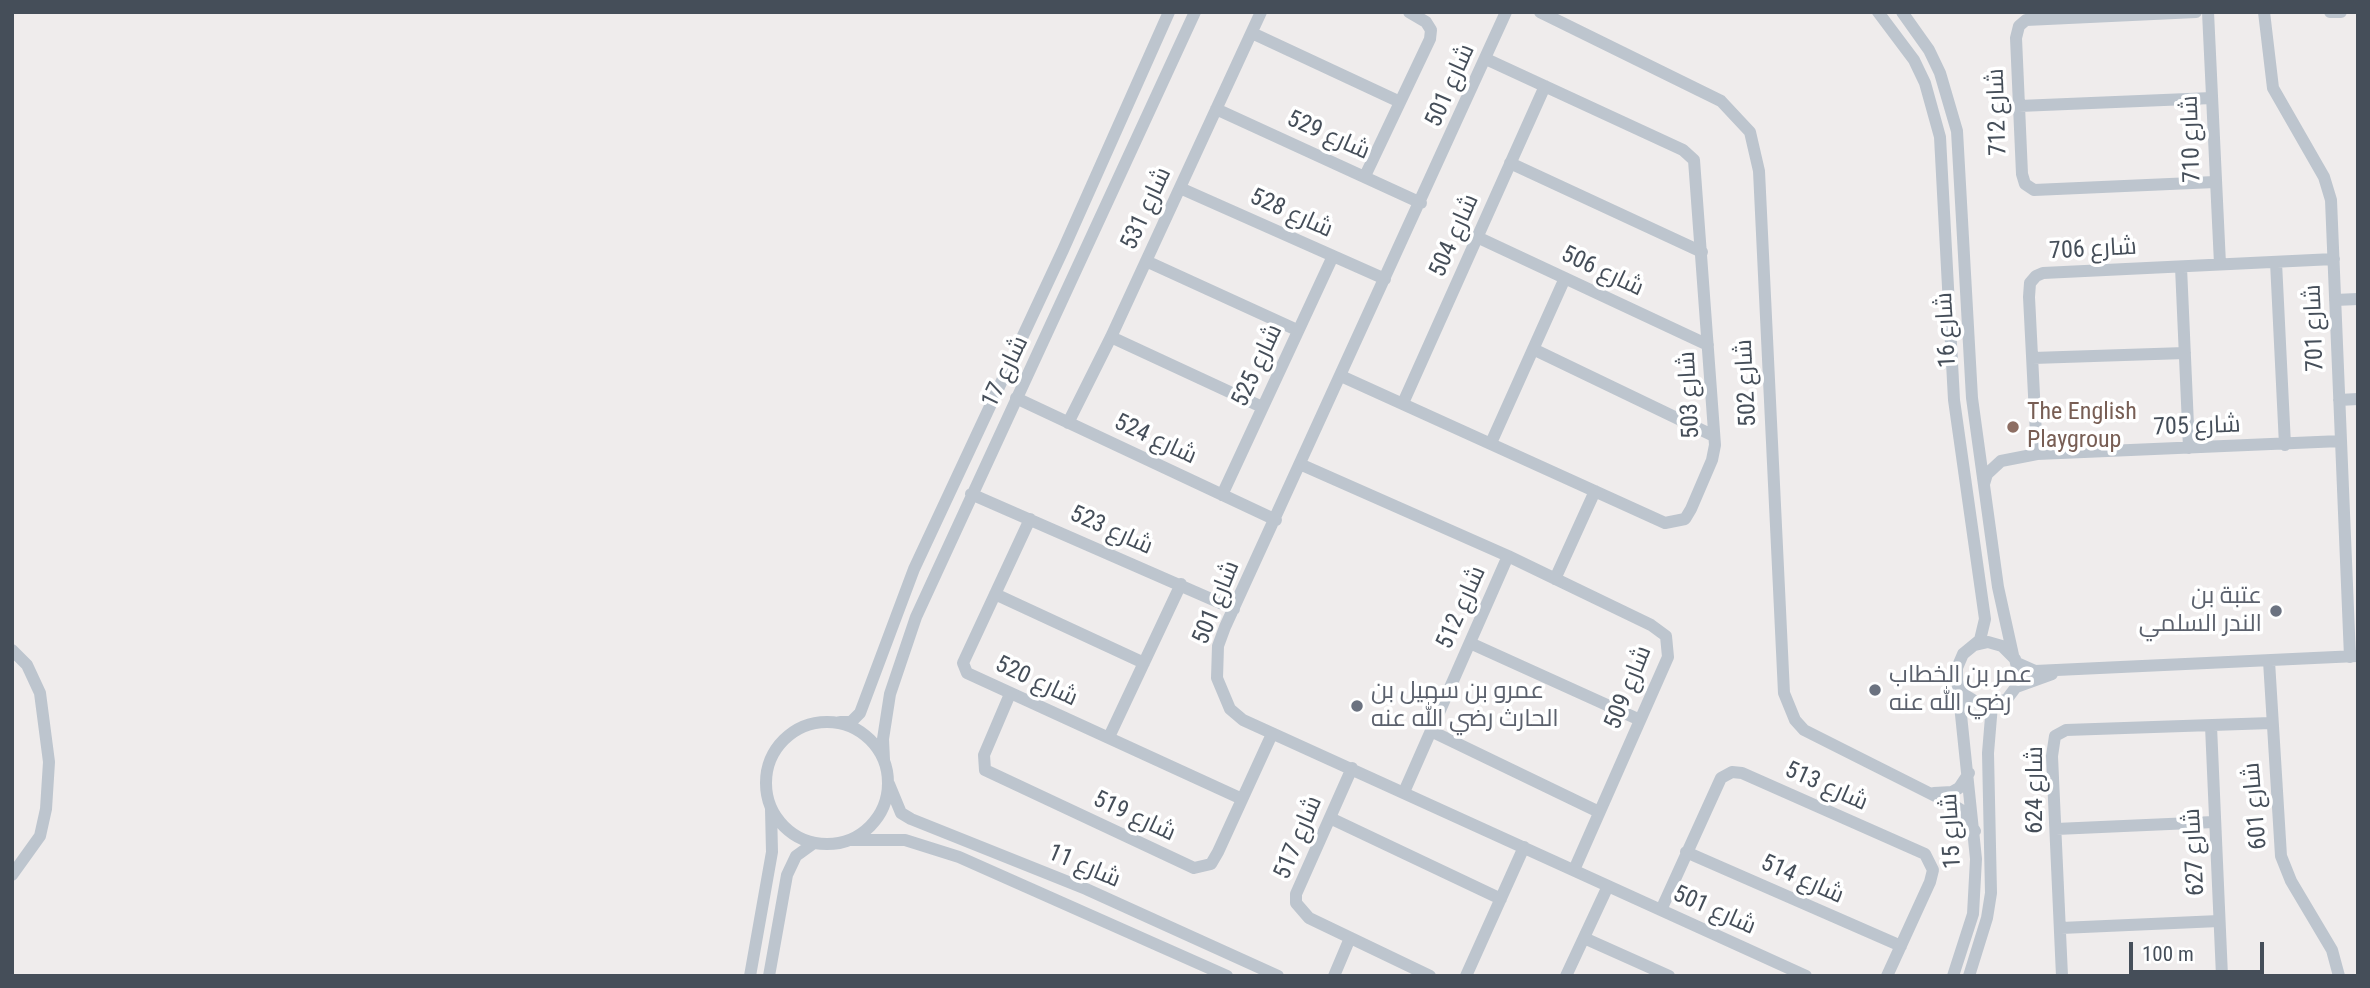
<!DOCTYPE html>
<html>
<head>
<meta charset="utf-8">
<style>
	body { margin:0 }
	#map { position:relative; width:2370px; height:988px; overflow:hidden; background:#efecec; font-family:"Roboto Condensed",sans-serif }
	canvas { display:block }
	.frame { position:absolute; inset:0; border:14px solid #454e59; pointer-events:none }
	.scale { position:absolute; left:2129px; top:942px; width:135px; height:32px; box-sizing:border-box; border:4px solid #454e59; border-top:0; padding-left:9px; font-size:21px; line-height:24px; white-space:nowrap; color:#454e59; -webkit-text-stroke:5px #fff; paint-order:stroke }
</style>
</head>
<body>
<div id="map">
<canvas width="2370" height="988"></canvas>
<div class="frame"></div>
<div class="scale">100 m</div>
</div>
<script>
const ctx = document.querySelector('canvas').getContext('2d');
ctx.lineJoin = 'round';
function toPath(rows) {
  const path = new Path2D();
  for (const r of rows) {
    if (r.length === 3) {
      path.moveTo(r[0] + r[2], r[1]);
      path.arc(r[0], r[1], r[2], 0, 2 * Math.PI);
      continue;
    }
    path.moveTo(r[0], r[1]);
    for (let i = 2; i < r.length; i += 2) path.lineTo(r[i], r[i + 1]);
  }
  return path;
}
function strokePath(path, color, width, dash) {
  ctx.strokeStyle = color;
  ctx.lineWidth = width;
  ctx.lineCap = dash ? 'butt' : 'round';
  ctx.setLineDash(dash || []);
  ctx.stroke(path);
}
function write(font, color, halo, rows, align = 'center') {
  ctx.font = font + ' "Roboto Condensed",Cairo,sans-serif';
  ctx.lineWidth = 7;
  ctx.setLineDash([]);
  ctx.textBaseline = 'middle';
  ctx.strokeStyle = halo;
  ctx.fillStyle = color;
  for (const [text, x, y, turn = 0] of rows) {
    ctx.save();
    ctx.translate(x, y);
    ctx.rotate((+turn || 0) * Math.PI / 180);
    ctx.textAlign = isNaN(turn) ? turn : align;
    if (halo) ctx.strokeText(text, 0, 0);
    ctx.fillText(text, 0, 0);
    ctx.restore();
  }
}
strokePath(toPath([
	[1506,12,1225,627,1218,646,1217,678,1230,709,1243,720,1806,976],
	[1540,12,1721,101,1750,132,1759,171,1784,693,1795,720,1804,730,1951,804,1961,810,1975,831],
	[1878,12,1914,60,1925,83,1940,137,1954,400,1985,619,1980,640,1963,654,1957,668,1957,682,1965,695,1978,703,1992,705,2007,699,2016,687,2019,675,2015,659,2002,646,1988,642,1975,645],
	[1902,12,1929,50,1940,73,1957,131,1972,398,1998,587,2013,655],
	[2196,12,2026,20,2019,26,2016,38,2022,174,2025,184,2034,190,2215,182],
	[2208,12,2220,264],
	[2264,12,2273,88,2324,177,2331,200,2350,657],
	[2330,12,2341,12],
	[1252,33,1400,102],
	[2019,106,2212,98],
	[1216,109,1421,203],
	[1510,163,1702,252],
	[1365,176,1430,39,1431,30,1426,22,1409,12],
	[1180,188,1385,279],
	[1477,237,1708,345],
	[1146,261,1297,330],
	[2276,262,2285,445],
	[2181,267,2189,448],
	[2335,300,2358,299],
	[1111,337,1262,407],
	[1533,349,1714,436],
	[2033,358,2185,353],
	[1341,376,1665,523,1685,519,1691,509,1712,460,1715,445,1694,160,1683,150,1486,59],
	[1016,398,1276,520],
	[2339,400,2358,399],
	[1403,403,1545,86],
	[1068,423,1111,337,1261,12],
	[1491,443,1565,278],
	[2037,454,2029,297,2030,283,2036,276,2043,273,2334,259],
	[1302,465,1508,556,1651,625,1666,636,1668,657,1574,870],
	[1984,484,1987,474,2001,461,2037,454,2341,441],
	[971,494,1234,609],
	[1222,495,1333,256],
	[1030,519,963,663,967,673,1242,799],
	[1555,579,1595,491],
	[995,594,1144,663],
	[1470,643,1640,720],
	[12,650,27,665,40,693,49,762,46,809,40,836,12,875],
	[2269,661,2281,856,2291,881,2332,950,2339,976],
	[2017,663,2035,671,2357,656],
	[2016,687,2052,674],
	[1010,694,984,755,985,770,1194,868,1211,864,1218,852,1272,734],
	[827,783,61],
	[840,722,851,722,860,713,914,569,1063,250,1169,12],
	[2211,726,2222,976],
	[1431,731,1599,812],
	[1109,737,1181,584],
	[884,760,883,739,890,694,916,617,1195,12],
	[1352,768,1296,894,1296,903,1309,918,1430,976],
	[889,784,901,813,911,819,1086,889,1278,976],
	[1404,792,1508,556],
	[1934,793,1952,792,1959,788,1969,773],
	[1330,818,1501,899],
	[2056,829,2214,822],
	[851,840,905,840,959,857,1227,976],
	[1686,852,1901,946],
	[1661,910,1721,778,1732,772,1742,773,1925,854,1933,870,1930,882,1887,976],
	[2061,928,2219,921],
	[1584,938,1669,976],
	[750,976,772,852,771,809],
	[769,976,787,875,796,856,814,843],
	[1334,976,1350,938],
	[1466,976,1524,847],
	[1566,976,1608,886],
	[1953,976,1973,914,1976,859,1958,686],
	[1969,976,1987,918,1991,893,1988,753,1992,705],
	[2062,976,2052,756,2055,736,2066,730,2271,723]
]), '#bdc5ce', 12);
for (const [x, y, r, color] of [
	[2013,427,7,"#8d6e63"],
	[2276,611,7,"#6b7280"],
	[1875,690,7,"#6b7280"],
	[1357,706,7,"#6b7280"]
]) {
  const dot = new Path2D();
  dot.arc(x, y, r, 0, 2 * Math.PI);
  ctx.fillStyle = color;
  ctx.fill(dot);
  strokePath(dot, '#fff', 2.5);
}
write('24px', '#454e59', '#fff', [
	["شارع 501",1451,86,-66],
	["شارع 712",1998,112,-92],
	["شارع 529",1328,136,24],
	["شارع 710",2192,139,-92],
	["شارع 531",1147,209,-65],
	["شارع 528",1291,214,24],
	["شارع 504",1455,236,-66],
	["شارع 706",2093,250,-3],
	["شارع 506",1602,272,25],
	["شارع 701",2315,328,-92],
	["شارع 16",1947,330,-93],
	["شارع 525",1258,366,-65],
	["شارع 17",1006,372,-64],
	["شارع 502",1747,383,-93],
	["شارع 503",1690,395,-93],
	["شارع 705",2197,427,-2],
	["شارع 524",1155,440,25],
	["شارع 523",1111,531,24],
	["شارع 501",1217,603,-68],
	["شارع 512",1462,608,-66],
	["شارع 520",1036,682,25],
	["شارع 509",1629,688,-68],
	["شارع 513",1826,787,24],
	["شارع 624",2036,790,-90],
	["شارع 601",2256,806,-95],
	["شارع 519",1134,817,25],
	["شارع 15",1952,831,-93],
	["شارع 517",1299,838,-67],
	["شارع 627",2195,852,-93],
	["شارع 11",1084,867,23],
	["شارع 514",1802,880,24],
	["شارع 501",1714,911,24]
]);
write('24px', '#785e54', '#fff', [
	["The English",2027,413],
	["Playgroup",2027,441]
], 'left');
write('24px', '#5b616d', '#fff', [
	["عتبة بن",2262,597,"right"],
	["الندر السلمي",2262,625,"right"],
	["عمر بن الخطاب",1889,676],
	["رضي الله عنه",1889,704],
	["عمرو بن سهيل بن",1371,692],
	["الحارث رضي الله عنه",1371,720]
], 'left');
</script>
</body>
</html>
